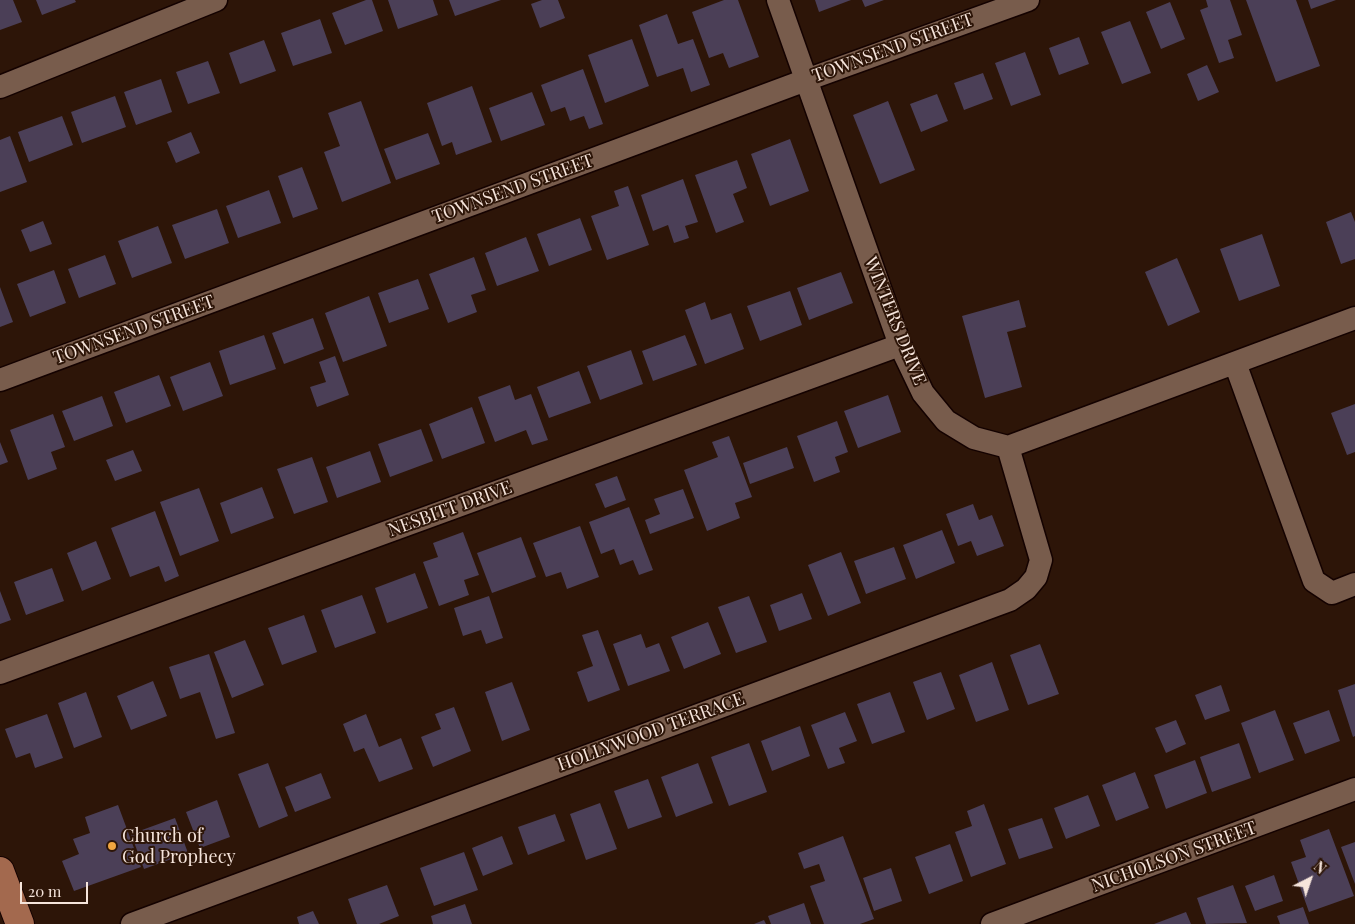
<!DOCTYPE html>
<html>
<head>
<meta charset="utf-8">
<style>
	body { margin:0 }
	#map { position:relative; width:1355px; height:924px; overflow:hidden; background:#2d1508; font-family:"Playfair Display",serif }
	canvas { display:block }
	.north { position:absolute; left:1285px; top:854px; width:50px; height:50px; -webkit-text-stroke:4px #2d1508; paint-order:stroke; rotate:41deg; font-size:14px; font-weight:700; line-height:20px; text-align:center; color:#f5e4db }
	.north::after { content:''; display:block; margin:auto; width:18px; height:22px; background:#f5e4db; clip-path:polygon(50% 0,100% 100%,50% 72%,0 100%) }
	.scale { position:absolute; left:20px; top:882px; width:68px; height:22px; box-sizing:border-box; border:2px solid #f5e4db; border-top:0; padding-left:6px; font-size:15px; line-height:18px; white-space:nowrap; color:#f5e4db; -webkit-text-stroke:4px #2d1508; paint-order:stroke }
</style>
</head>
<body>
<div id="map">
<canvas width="1355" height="924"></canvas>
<div class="north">N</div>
<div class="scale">20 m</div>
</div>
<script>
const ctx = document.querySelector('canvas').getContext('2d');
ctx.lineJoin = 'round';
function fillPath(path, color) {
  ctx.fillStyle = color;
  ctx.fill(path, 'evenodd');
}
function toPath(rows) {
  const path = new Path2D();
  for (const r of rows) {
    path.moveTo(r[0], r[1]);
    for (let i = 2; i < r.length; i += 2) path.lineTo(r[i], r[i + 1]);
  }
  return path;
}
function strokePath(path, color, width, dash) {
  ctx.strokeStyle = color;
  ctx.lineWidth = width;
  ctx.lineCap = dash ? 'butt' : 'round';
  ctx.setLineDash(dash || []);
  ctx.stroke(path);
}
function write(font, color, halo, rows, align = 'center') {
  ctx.font = font + ' "Playfair Display",serif';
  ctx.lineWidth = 4;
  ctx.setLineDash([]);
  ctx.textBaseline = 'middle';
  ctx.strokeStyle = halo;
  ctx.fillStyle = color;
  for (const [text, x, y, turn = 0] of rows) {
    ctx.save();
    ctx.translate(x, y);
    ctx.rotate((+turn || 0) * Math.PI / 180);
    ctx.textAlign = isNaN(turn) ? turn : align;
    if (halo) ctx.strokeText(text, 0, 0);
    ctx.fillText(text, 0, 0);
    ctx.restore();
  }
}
fillPath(toPath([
	[0,0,13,0,22,22,0,30],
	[36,0,75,0,76,2,42,15],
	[366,0,372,0,383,31,345,45,332,13],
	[388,0,433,0,438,15,398,29],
	[449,0,501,0,455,16],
	[542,0,558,0,565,18,540,28,531,4],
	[724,0,738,0,759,57,729,68,723,53,709,58,692,12],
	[815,0,851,0,819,12],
	[862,0,884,0,865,7],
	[1206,0,1230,0,1242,35,1228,40,1234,58,1219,63,1200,10,1208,7],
	[1246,0,1296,0,1320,66,1276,82],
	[1308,0,1336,0,1311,9],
	[1170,2,1185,39,1161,49,1146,12],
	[667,14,678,44,693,39,710,85,691,92,683,68,657,77,639,25],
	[320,19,332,53,293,66,281,33],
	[1130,21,1151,73,1122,84,1101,32],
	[1079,37,1089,64,1059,75,1049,48],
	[632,39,649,86,605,103,588,55],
	[264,40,276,71,240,84,229,53],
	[1025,52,1041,95,1011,106,995,63],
	[208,61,220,93,188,104,176,72],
	[1207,65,1219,92,1198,101,1187,74],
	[583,69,603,124,589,129,584,116,570,121,565,107,551,112,541,85],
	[983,73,993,99,964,110,954,83],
	[161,79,172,112,136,125,124,92],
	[472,86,492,142,456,155,452,142,442,146,427,103],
	[532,92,545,125,501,141,489,108],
	[937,94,948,121,921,132,910,104],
	[115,96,126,127,82,143,71,112],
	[361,101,391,183,342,202,324,152,340,146,328,113],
	[888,101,915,170,880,184,853,115],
	[62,116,73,145,29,162,18,132],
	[191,132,200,153,176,163,167,142],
	[428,133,440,164,396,180,384,149],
	[10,136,27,182,0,192,0,140],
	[790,139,809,191,770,206,751,154],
	[737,160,747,188,733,194,744,222,716,233,695,175],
	[302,167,318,209,293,218,278,176],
	[683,179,698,222,685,226,689,238,674,243,668,225,653,231,641,195],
	[628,186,649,245,607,260,591,216,619,206,614,191],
	[269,190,281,223,238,238,226,206],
	[217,209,229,243,185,259,172,225],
	[1351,212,1355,222,1355,259,1341,264,1326,222],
	[580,218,592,250,549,266,537,234],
	[43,221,52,244,30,252,21,230],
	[158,226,172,263,132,278,118,241],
	[1262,234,1280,286,1239,301,1220,249],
	[526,237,539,271,497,286,485,253],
	[105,255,116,284,79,298,68,269],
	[474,257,486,290,471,295,477,312,448,323,429,274],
	[1177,258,1200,312,1168,326,1145,272],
	[54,270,66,303,30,317,17,284],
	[841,272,853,303,809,320,797,288],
	[418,279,429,309,389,323,378,293],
	[0,287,13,322,0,327],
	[790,291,802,325,760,341,747,306],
	[369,296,387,346,343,362,325,313],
	[1019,300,1026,327,1007,332,1022,387,985,398,962,316],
	[705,302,711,320,731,313,744,349,705,364,685,310],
	[313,318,324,349,284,364,272,333],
	[264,335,276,369,230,385,219,351],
	[685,335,697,365,653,381,642,351],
	[631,350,643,384,600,400,587,366],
	[335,356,349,395,317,407,310,387,326,382,319,362],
	[210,362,223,396,183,411,170,377],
	[579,371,591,403,549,418,537,387],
	[159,375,171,406,126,423,114,392],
	[510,385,515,400,531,394,548,440,532,445,526,430,495,442,478,397],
	[888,395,901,432,858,448,844,411],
	[102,396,113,426,74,441,62,411],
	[1355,404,1355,452,1347,455,1331,413],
	[472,407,485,443,442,459,429,424],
	[53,414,65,447,51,452,57,469,28,480,10,430],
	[837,421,848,452,835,457,840,472,814,482,797,436],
	[421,429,433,461,390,477,378,444],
	[729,436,752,497,735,503,740,518,707,531,684,470,718,457,712,442],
	[0,442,8,462,0,465],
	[787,447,794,468,750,484,743,463],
	[133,450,142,471,115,481,106,460],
	[370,451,381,482,337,498,326,467],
	[312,457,328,502,294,514,277,469],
	[617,476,626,500,605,508,595,484],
	[262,487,274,518,231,534,220,503],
	[199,488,219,541,180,556,160,502],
	[683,489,694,518,650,534,645,520,660,514,654,499],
	[973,504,979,520,992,515,1004,546,977,556,971,541,958,546,946,514],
	[629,507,653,570,639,575,633,560,620,565,614,549,601,554,589,522],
	[155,511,179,576,165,582,159,566,130,577,111,528],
	[580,526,599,577,567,589,561,572,546,577,533,543],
	[942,530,955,563,916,579,903,545],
	[463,532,479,575,464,580,469,595,439,606,423,562,438,557,433,543],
	[521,537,536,577,492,593,477,553],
	[96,541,111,579,82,591,67,553],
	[894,547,906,579,866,594,854,561],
	[841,552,861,603,828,616,808,565],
	[52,568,64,601,26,615,14,582],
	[415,573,428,608,387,623,375,588],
	[0,591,11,620,0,624],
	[802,593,812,619,779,631,770,605],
	[362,595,376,633,335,648,321,610],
	[489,596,503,638,486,644,481,630,463,636,454,608],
	[749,596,767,642,736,653,718,607],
	[304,615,317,652,282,665,268,628],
	[708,622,721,654,684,669,671,637],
	[598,630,620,690,588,702,577,672,593,666,582,635],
	[641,634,646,648,659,643,670,671,628,686,613,644],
	[245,640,264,685,232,698,214,652],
	[1040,644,1059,694,1028,705,1010,655],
	[209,654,235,733,216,739,200,692,180,699,169,667],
	[992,662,1009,710,976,722,959,675],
	[941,672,955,709,927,720,913,682],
	[153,681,167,716,131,730,117,696],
	[512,682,530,730,502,741,485,692],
	[1355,684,1355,736,1353,737,1338,690],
	[1221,685,1230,711,1205,720,1195,695],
	[86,692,102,737,74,748,58,703],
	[890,692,905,732,872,744,857,704],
	[454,707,471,751,433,767,421,737,441,729,435,714],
	[1275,710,1294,760,1259,773,1241,723],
	[1329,710,1340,741,1305,754,1293,723],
	[845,712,857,741,839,748,845,763,828,769,811,725],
	[47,714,63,758,35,768,30,753,16,758,5,729],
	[366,714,379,747,401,738,413,769,379,782,364,748,354,752,343,724],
	[1176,720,1186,744,1166,753,1155,728],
	[800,726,810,756,772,771,761,741],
	[749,743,767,792,729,806,711,757],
	[1239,743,1251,778,1212,792,1200,757],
	[1195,760,1207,793,1166,809,1154,775],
	[268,763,288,816,259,828,238,774],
	[698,763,713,803,676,817,661,777],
	[1135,772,1149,808,1116,821,1102,785],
	[321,773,331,798,295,812,285,787],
	[648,779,662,817,628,829,614,791],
	[1088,795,1100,826,1066,839,1054,808],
	[217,800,230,837,200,848,186,812],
	[600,803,617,849,586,860,570,814],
	[984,804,1006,864,971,877,955,832,972,826,967,811],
	[118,805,141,867,74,891,62,861,79,854,73,839,90,833,85,817],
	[555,814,565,841,528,855,518,827],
	[175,818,188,853,144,869,131,834],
	[1042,818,1053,848,1019,859,1008,829],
	[1329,829,1354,896,1309,912,1291,862,1306,857,1300,840],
	[502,836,513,864,483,876,472,848],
	[843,836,874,919,860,924,824,924,810,886,825,881,819,864,804,869,798,853],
	[1355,842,1355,884,1341,847],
	[950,844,963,881,929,894,915,857],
	[464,852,478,890,434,906,420,868],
	[891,868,902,901,874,911,863,878],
	[1274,875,1283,901,1255,911,1245,886],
	[387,885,399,916,379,924,357,924,348,899],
	[1233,885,1247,923,1206,924,1197,898],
	[804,903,811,924,771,924,768,916],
	[465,904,472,924,433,924,431,916],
	[1303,907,1309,924,1280,924,1277,916],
	[313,911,319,924,299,924,297,917],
	[1186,912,1191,924,1154,924],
	[764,920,766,924,754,924]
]), '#4b3f57');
const minor = toPath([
	[778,0,900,345,923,393,946,421,974,438,1008,447,1355,318],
	[0,87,216,0],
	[1235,363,1314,581,1332,593,1355,584],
	[0,380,806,80,1028,0],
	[0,673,900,345],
	[132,924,1010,600,1026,589,1036,577,1041,560,1008,447],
	[992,924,1355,789]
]);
const major = toPath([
	[0,871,20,924]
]);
strokePath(minor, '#140200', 25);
strokePath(major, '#140200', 30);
strokePath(minor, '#785c4c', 22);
strokePath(major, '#a3694e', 28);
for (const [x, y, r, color] of [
	[112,846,5,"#f1a640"]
]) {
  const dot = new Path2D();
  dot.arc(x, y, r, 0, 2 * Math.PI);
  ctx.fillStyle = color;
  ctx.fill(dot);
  strokePath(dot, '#2d1508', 2);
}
write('18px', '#f5e4db', '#2d1508', [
	["TOWNSEND STREET",893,48,-20],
	["TOWNSEND STREET",513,189,-20],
	["WINTERS DRIVE",895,321,68],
	["TOWNSEND STREET",134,330,-20],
	["NESBITT DRIVE",450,509,-20],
	["HOLLYWOOD TERRACE",651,732,-20],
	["NICHOLSON STREET",1174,857,-20]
]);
write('18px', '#f5e4db', '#2d1508', [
	["Church of",122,836],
	["God Prophecy",122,857]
], 'left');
</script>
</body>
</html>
